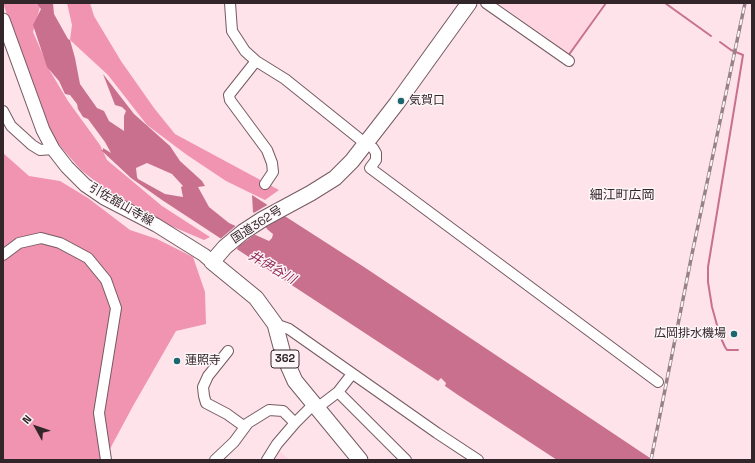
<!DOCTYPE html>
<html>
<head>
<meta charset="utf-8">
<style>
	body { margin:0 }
	#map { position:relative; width:755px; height:463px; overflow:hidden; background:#fee3eb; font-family:"Space Grotesk",sans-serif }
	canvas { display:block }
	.frame { position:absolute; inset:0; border:4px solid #32262a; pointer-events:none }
	.north { position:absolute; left:16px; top:407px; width:40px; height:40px; -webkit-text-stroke:3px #fdf6f8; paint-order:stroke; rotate:310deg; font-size:11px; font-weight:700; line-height:16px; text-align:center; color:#32262a }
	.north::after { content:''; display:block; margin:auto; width:14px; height:18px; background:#32262a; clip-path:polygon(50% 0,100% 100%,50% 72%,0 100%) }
</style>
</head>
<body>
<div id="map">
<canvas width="755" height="463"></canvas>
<div class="frame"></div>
<div class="north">N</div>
</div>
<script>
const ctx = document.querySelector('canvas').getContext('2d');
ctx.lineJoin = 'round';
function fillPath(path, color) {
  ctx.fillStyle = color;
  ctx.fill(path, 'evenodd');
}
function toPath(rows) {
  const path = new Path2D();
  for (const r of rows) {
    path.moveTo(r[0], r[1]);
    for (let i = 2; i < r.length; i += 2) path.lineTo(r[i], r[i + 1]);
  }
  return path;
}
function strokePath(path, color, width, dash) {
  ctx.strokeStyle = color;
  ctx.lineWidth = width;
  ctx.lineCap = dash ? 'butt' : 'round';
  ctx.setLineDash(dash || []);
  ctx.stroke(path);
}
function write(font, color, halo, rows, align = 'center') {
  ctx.font = font + ' "Space Grotesk","Noto Sans JP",sans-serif';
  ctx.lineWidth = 3;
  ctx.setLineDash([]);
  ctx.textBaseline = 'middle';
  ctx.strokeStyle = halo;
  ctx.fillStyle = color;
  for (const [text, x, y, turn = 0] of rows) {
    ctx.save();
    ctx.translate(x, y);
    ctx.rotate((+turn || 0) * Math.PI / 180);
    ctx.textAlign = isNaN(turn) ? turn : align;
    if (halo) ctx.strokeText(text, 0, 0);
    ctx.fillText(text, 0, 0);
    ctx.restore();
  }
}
fillPath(toPath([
	[498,3,603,3,569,54],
	[279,451,290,460,272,460]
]), '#ffd5e1');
fillPath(toPath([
	[3,3,35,3,40,7,33,32,50,71,68,101,100,145,107,160,162,206,210,237,204,240,171,226,118,199,81,170,53,138,21,55],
	[67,3,90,3,94,16,121,61,154,108,175,134,279,190,265,200,226,181,187,155,147,125,108,75,70,40,72,25],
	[3,153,29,176,60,181,88,198,130,230,157,239,193,257,205,292,206,324,176,331,133,406,104,460,3,460]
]), '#f194b2');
fillPath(toPath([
	[36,3,53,3,54,14,68,39,70,40,75,58,80,84,97,108,104,111,109,121,124,131,124,116,126,111,122,107,115,105,103,74,134,114,170,146,180,161,202,181,205,186,198,187,209,207,229,223,269,241,272,238,273,234,268,230,253,212,252,195,364,267,653,460,557,460,458,395,445,386,446,383,441,378,438,381,162,200,131,178,101,150,103,150,103,148,111,153,105,142,88,119,83,117,78,109,77,104,70,95,65,94,59,81,47,67,33,25,41,9],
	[147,163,172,174,183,186,181,187,183,197,165,194,138,179,137,177,136,168]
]), '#c9708e');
fillPath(toPath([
	[269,204,287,215,264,228,252,214],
	[238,224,257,233,240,245,236,250,219,240]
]), '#fee3eb');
strokePath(toPath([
	[665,3,711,36],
	[720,42,731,50,743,55,708,267,708,282,712,307,720,336,725,347,727,350,738,350],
	[568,56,606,3]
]), '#c9708e', 2);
const minor = toPath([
	[230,3,232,31,245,51,256,61,285,79,366,144,373,148,376,153,376,160,370,168,658,382],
	[486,3,569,61],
	[256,61,229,95,230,100,267,150,272,163,273,172,265,184],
	[3,111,11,126,32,145,40,150,53,149],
	[3,255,19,243,41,238,60,243,88,258,106,280,116,308,99,413,106,460],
	[275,324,289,329,437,433,478,460],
	[228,351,208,376,203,387,204,396,206,403,227,414,245,427],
	[338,392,406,460],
	[317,408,338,392,352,374],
	[215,460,234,442,248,423,269,410,283,411,295,423],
	[267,460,277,444,295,423,314,404]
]);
const major = toPath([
	[3,20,43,130,53,149,67,167,85,185,104,198,156,225,204,255,212,262]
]);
const highway = toPath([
	[360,460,295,381,283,354,275,324,256,298,212,262,225,247,243,232,263,219,311,193,335,178,352,161,397,103,469,3]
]);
strokePath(minor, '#765a62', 12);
strokePath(major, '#765a62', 15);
strokePath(highway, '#765a62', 17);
strokePath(minor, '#fff', 10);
strokePath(major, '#fff', 13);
strokePath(highway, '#fff', 15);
const rail = toPath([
	[651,460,692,254,745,3]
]);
strokePath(rail, '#968288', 3.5);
strokePath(rail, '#fdf6f8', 2, [6]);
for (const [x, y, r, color] of [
	[401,101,4,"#1b6770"],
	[734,334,4,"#1b6770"],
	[177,361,4,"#1b6770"]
]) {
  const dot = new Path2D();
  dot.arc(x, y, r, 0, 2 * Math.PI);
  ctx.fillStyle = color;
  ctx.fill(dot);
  strokePath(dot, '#fdf6f8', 1.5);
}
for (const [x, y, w] of [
	[285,359,28]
]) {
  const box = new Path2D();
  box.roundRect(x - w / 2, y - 9, w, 18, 3);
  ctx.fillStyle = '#fdf6f8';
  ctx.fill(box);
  strokePath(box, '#32262a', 1);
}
write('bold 11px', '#32262a', null, [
	["362",285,359]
]);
write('12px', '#32262a', '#fdf6f8', [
	["気賀口",409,101],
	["広岡排水機場",726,334,"right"],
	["蓮照寺",185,361]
], 'left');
write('12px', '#32262a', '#fdf6f8', [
	["引佐舘山寺線",121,205,30],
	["国道362号",257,225,-33]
]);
write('13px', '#32262a', '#fdf6f8', [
	["細江町広岡",622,195]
]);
write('italic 13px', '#912654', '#fdf6f8', [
	["井伊谷川",272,268,30]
]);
</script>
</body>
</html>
